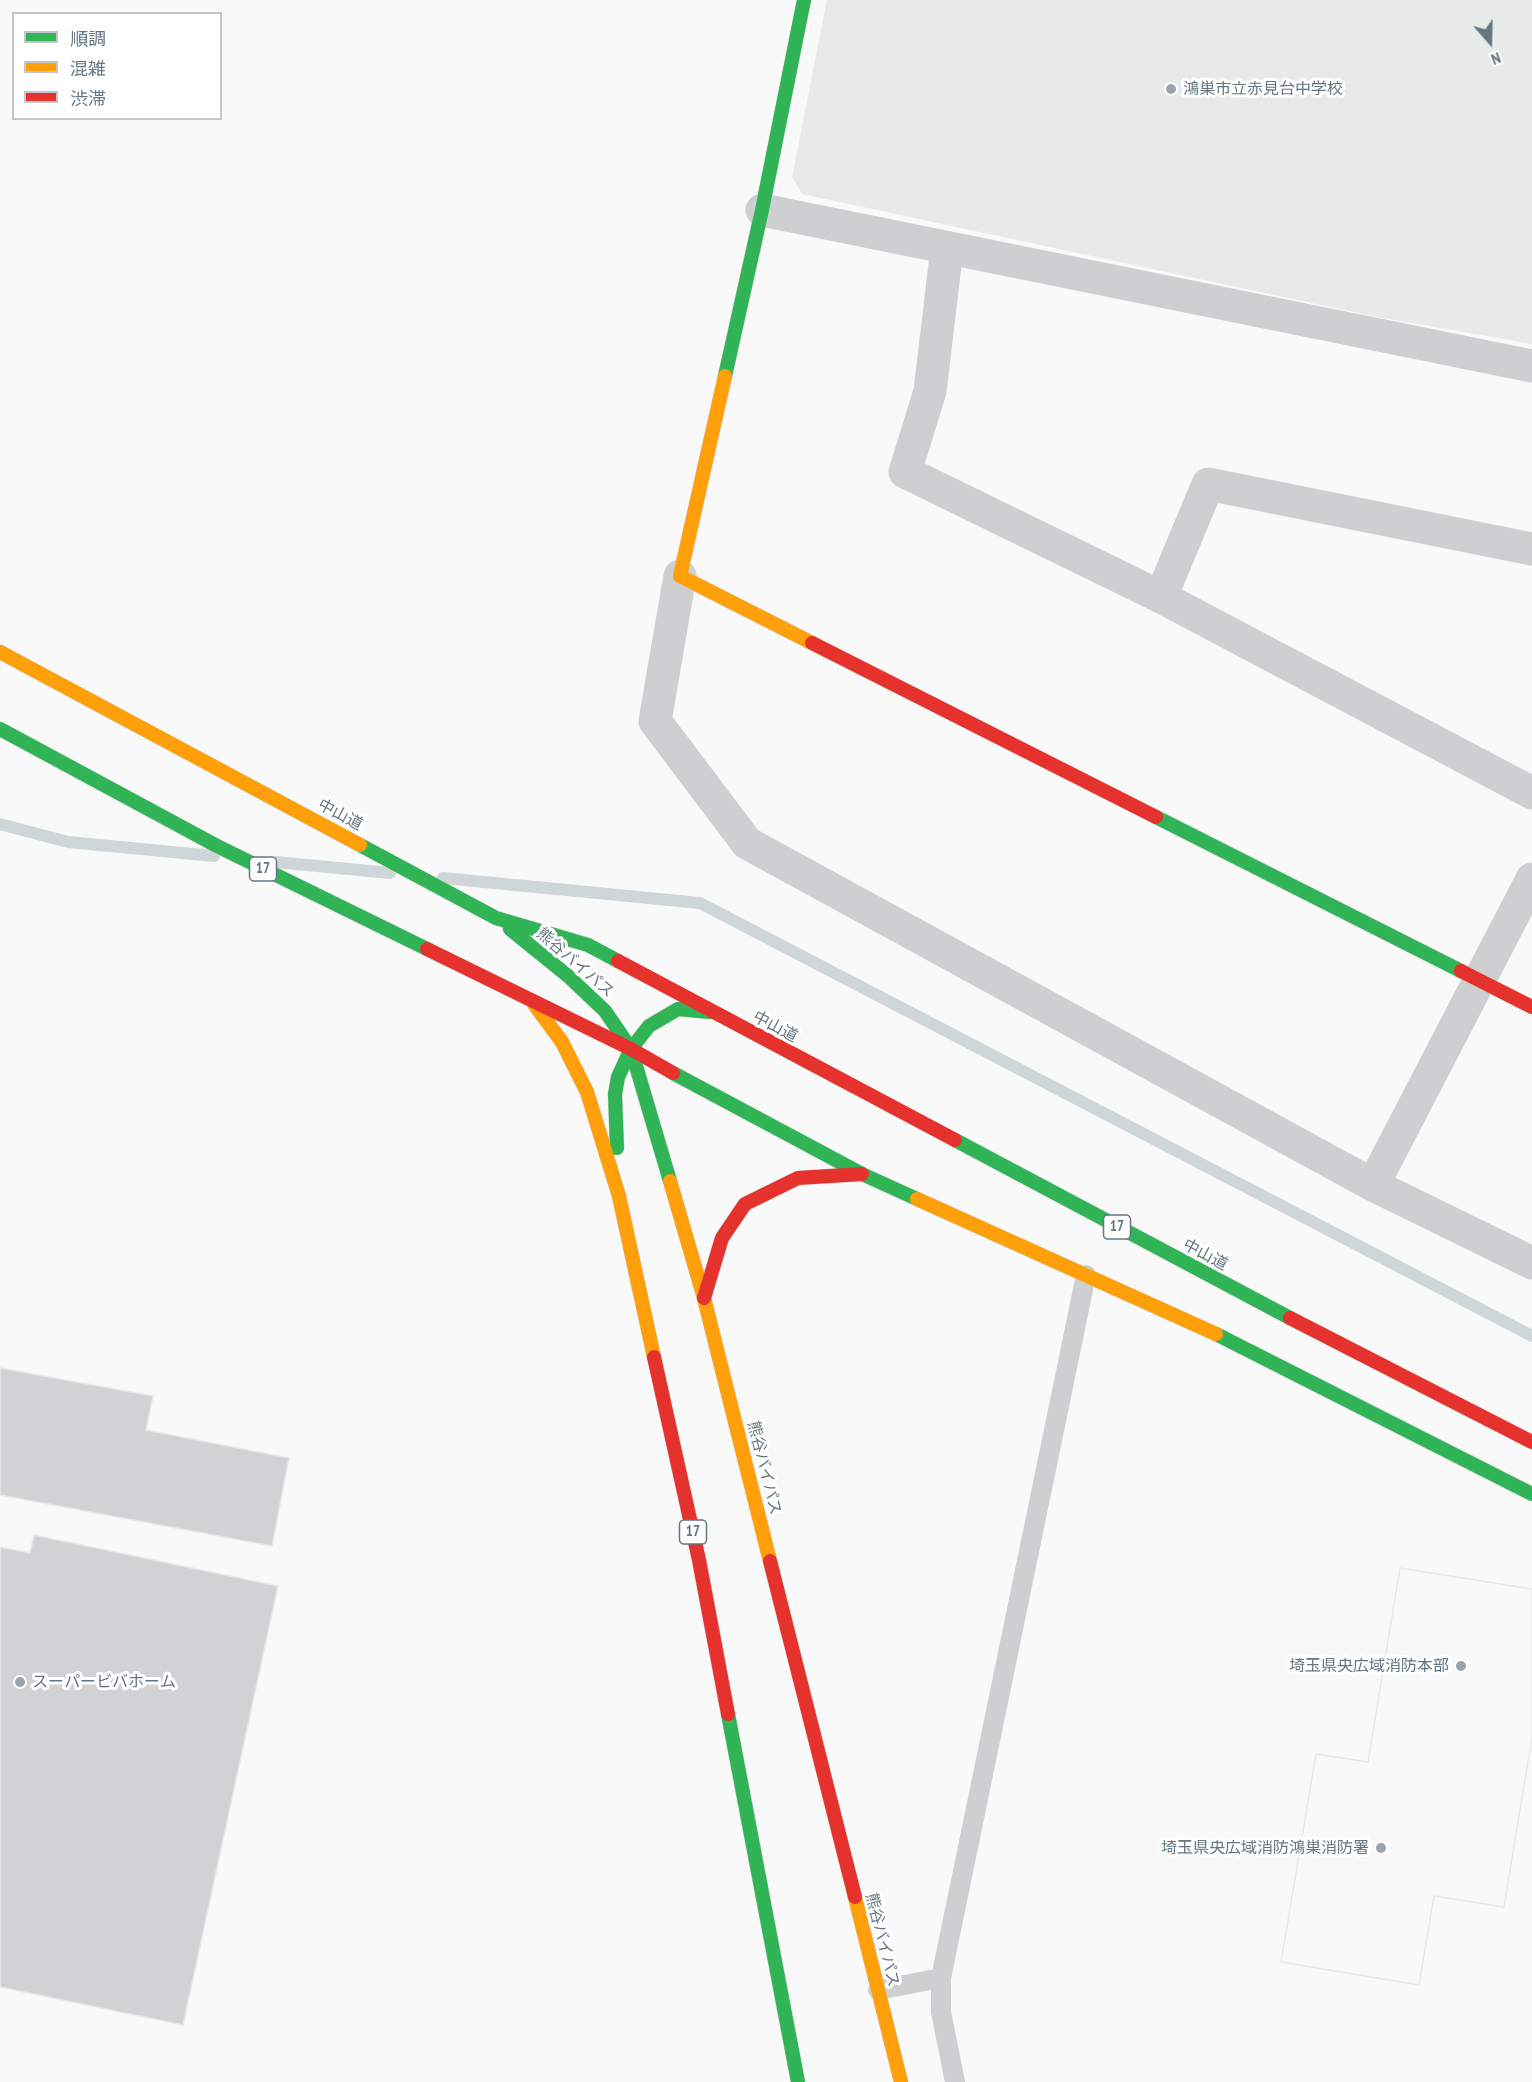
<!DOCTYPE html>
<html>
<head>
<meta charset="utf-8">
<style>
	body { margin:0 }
	#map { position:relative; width:1532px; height:2082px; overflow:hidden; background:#f9f9f9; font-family:"PT Sans Narrow","Noto Sans JP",sans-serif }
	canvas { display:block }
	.legend { position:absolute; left:12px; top:12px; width:210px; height:108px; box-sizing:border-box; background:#fff; border:2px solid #c1c8cd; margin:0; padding:8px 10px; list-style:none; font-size:18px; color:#657683 }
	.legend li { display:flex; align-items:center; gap:12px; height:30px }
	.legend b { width:30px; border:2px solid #c1c8cd }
	.north { position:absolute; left:1460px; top:12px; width:60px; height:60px; -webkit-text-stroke:4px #fff; paint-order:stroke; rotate:160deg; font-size:16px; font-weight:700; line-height:24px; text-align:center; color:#657683 }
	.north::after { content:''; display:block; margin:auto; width:21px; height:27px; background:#657683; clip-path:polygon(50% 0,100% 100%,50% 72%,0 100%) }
</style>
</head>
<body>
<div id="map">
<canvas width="1532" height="2082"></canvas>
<ul class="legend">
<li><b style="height:8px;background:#30b455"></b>順調</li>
<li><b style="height:8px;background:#ff9f0a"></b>混雑</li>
<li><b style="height:8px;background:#e5322d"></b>渋滞</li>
</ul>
<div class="north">N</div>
</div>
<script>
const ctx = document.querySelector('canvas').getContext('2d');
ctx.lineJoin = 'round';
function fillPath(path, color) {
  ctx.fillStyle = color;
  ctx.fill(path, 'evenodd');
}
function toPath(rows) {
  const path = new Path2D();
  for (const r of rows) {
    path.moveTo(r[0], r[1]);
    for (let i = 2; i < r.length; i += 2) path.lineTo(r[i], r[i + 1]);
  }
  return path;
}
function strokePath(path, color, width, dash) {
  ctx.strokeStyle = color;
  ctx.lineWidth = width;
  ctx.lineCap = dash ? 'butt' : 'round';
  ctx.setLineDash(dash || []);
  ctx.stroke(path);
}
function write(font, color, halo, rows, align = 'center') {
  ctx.font = font + ' "PT Sans Narrow","Noto Sans JP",sans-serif';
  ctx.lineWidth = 6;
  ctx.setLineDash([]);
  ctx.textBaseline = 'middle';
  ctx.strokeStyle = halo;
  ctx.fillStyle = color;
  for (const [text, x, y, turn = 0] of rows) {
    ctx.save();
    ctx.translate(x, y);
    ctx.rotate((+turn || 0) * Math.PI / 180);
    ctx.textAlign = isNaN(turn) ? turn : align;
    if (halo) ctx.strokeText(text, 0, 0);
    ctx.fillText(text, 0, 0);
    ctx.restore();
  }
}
fillPath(toPath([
	[827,0,1532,0,1532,344,1377,317,802,194,792,177]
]), '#e8e9e9');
strokePath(toPath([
	[0,824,68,842,214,856],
	[276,862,390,873],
	[443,878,700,903,1532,1336]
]), '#ced6d9', 12);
const building = toPath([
	[0,1368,153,1396,146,1430,289,1458,272,1546,0,1495,0,1368],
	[34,1535,278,1586,183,2025,0,1987,0,1547,30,1553,34,1535],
	[1400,1568,1532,1589,1532,1737,1504,1907,1434,1896,1419,1985,1281,1962,1316,1754,1368,1762,1400,1568],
	[1400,1568,1532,1589,1532,1737,1504,1907,1434,1896,1419,1985,1281,1962,1316,1754,1368,1762,1400,1568]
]);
fillPath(building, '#d0d2d3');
strokePath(building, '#e8e8e8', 1.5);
const fast = toPath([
	[725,376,762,210,804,0],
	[0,729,217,846,427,949],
	[1156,817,1461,971],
	[360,845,496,918,588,945,618,961],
	[510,929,568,976,605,1011,631,1049,670,1181],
	[673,1073,862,1174,917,1199],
	[955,1140,1290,1318],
	[617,1148,615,1094,618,1077,631,1049,649,1026,678,1009,710,1012],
	[1216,1334,1532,1494],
	[728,1714,798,2082]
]);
const slow = toPath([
	[725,376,680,576,812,643],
	[0,652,360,845],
	[534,1004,562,1042,587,1092,619,1196,654,1357],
	[670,1181,704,1298,770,1561],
	[917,1199,1216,1334],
	[855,1897,901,2082]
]);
const jam = toPath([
	[812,643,1156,817],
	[427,949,631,1049,673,1073],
	[618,961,955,1140],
	[1461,971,1532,1007],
	[704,1298,722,1238,745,1204,798,1178,862,1174],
	[1290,1318,1532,1442],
	[654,1357,699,1560,728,1714],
	[770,1561,855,1897]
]);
strokePath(fast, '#d5d6d7', 15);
strokePath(slow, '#d5d6d7', 15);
strokePath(jam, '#d5d6d7', 15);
strokePath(toPath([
	[878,1990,941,1978],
	[955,2082,941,2012,941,1978,1086,1275]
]), '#cecfd0', 20);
strokePath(toPath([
	[762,210,1532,366],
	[947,248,930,391,905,472,1161,597,1532,793],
	[680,576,655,721,747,843,1373,1185,1532,1263],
	[1161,597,1208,484,1532,549],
	[1373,1185,1532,879]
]), '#cecfd0', 33);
strokePath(fast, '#30b455', 14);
strokePath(slow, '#ff9f0a', 14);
strokePath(jam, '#e5322d', 14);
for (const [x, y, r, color] of [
	[1171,89,6,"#99a4ac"],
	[1461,1666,6,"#99a4ac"],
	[20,1682,6,"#99a4ac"],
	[1381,1848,6,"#99a4ac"]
]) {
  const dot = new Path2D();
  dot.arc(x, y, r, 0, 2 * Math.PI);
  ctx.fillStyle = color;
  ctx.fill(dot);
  strokePath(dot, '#fff', 2);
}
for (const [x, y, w] of [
	[263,869,27],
	[1117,1227,27],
	[693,1532,27]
]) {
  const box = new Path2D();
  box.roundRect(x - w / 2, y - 12, w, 24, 4.5);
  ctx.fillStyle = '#fff';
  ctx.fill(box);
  strokePath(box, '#657683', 1.5);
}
write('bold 15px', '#657683', null, [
	["17",263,869],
	["17",1117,1227],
	["17",693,1532]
]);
write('16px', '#657683', '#fff', [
	["鴻巣市立赤見台中学校",1183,89],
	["埼玉県央広域消防本部",1449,1666,"right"],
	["スーパービバホーム",32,1682],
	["埼玉県央広域消防鴻巣消防署",1369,1848,"right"]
], 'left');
write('16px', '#657683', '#fff', [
	["中山道",340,815,28],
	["熊谷バイパス",575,963,41],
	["中山道",775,1027,28],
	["中山道",1205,1255,28],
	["熊谷バイパス",764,1468,76],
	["熊谷バイパス",882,1940,76]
]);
</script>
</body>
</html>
